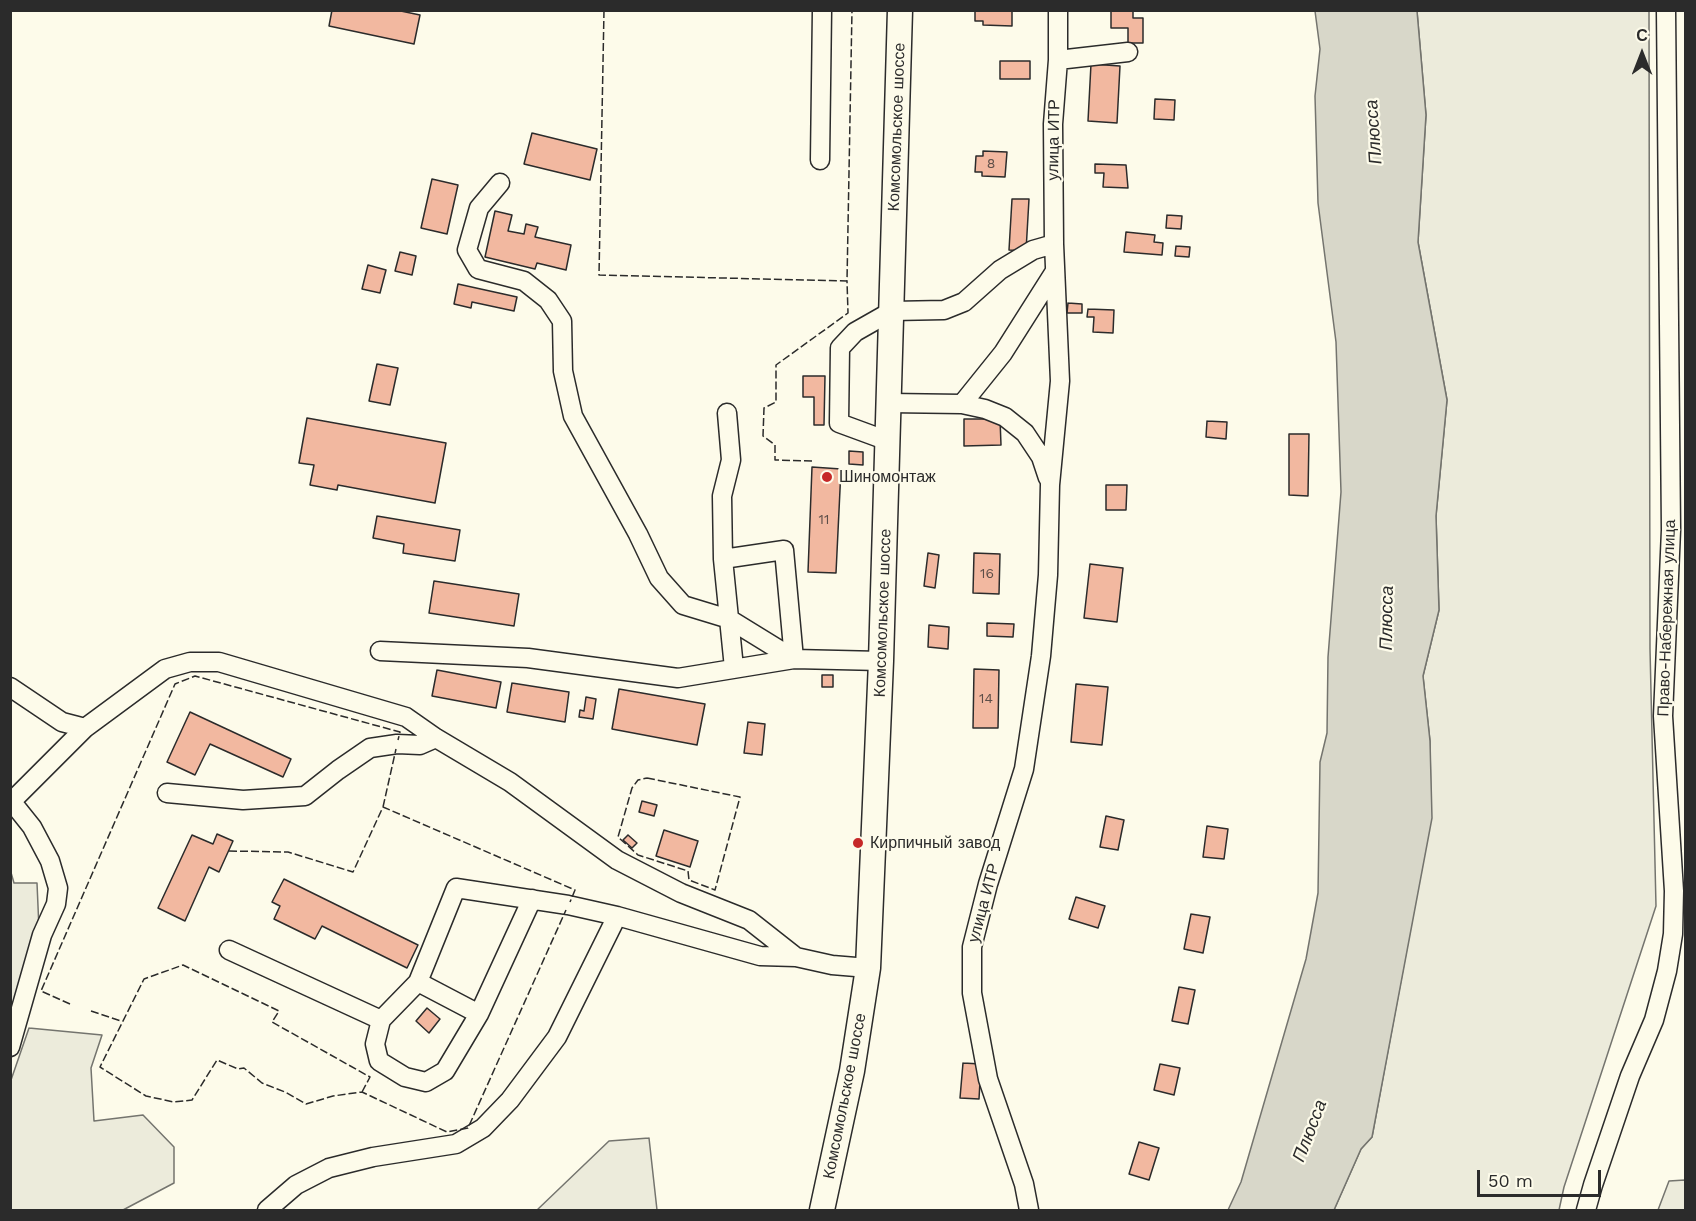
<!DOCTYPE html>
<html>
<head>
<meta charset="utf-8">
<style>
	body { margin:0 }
	#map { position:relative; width:1696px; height:1221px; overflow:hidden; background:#fdfbea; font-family:"Work Sans",sans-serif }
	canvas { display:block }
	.frame { position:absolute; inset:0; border:12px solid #2b2b2b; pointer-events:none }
	.north { position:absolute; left:1612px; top:24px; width:60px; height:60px; -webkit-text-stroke:4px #fdfbea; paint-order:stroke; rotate:0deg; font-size:16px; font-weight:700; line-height:24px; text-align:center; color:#2b2b2b }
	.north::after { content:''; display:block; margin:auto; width:21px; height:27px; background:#2b2b2b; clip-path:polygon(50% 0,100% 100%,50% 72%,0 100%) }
	.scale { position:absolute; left:1477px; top:1170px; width:124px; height:27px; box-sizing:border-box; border:3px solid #2b2b2b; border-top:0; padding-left:8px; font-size:18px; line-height:21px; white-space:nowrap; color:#2b2b2b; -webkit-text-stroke:4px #fdfbea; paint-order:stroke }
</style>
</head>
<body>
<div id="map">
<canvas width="1696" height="1221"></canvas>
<div class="frame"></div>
<div class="north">С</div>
<div class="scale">50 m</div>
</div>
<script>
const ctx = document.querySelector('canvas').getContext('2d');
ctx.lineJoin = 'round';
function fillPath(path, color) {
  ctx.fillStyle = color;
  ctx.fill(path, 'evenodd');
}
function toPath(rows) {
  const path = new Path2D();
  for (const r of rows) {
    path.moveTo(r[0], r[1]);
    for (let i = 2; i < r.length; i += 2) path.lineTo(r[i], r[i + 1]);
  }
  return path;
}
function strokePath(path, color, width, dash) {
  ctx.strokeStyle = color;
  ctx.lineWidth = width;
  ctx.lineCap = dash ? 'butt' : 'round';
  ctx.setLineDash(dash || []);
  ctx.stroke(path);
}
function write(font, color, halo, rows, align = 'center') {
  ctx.font = font + ' "Work Sans",sans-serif';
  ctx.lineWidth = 4.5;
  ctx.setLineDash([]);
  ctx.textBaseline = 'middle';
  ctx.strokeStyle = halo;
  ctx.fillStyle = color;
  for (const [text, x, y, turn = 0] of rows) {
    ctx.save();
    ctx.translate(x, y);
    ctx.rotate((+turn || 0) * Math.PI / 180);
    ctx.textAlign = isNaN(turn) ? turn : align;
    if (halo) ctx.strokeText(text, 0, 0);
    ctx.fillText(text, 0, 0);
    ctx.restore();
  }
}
const green = toPath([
	[1417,11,1649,11,1650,649,1656,906,1564,1187,1559,1210,1334,1210,1361,1149,1372,1137,1431,818,1430,741,1423,676,1439,610,1436,516,1447,400,1418,242,1426,115,1417,11],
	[10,869,14,883,37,883,39,929,10,1018,10,869],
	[29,1028,102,1035,91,1068,94,1121,143,1115,174,1147,174,1183,123,1210,11,1210,11,1080,29,1028],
	[649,1138,657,1210,537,1210,609,1141,649,1138],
	[1685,1180,1685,1210,1658,1210,1669,1181,1685,1180]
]);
fillPath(green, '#ecebdb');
strokePath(green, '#74746e', 1.5);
const water = toPath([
	[1315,11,1417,11,1426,115,1418,242,1447,400,1436,516,1439,610,1423,676,1430,741,1432,818,1372,1137,1361,1149,1334,1210,1228,1210,1241,1182,1306,959,1318,893,1320,762,1327,733,1328,657,1341,492,1336,342,1318,203,1315,96,1320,49,1315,11]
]);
fillPath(water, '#d8d7c9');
strokePath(water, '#74746e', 1.5);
const building = toPath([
	[332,10,396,10,420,15,414,44,329,26,332,10],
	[975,10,1012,10,1012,26,983,25,983,21,975,21,975,10],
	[1111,10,1133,10,1133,18,1143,18,1143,43,1128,43,1128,28,1111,28,1111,10],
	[1000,61,1030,61,1030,79,1000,79,1000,61],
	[1091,64,1120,66,1117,123,1088,121,1091,64],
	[1155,99,1175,100,1174,120,1154,119,1155,99],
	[532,133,597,149,590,180,524,164,532,133],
	[983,151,1007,152,1005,177,982,176,982,172,975,172,976,156,983,156,983,151],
	[1095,164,1126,165,1128,188,1103,187,1104,173,1095,173,1095,164],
	[432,179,458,185,447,234,421,228,432,179],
	[1012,199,1029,199,1026,251,1009,250,1012,199],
	[495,211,512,215,508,231,524,234,526,224,538,227,535,237,571,245,566,270,537,263,535,269,485,257,495,211],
	[1167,215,1182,216,1181,229,1166,228,1167,215],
	[1126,232,1155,235,1154,242,1163,243,1162,255,1124,252,1126,232],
	[1176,246,1190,247,1189,257,1175,256,1176,246],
	[400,252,416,256,412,275,395,271,400,252],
	[368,265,386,270,380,293,362,289,368,265],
	[458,284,517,297,514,311,472,302,471,308,454,304,458,284],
	[1068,303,1082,304,1082,313,1067,313,1068,303],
	[1088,309,1114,310,1113,333,1093,332,1094,317,1087,317,1088,309],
	[377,364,398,368,390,405,369,401,377,364],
	[803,376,825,376,824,425,814,425,814,397,803,397,803,376],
	[307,418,446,443,435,503,338,485,337,490,310,485,314,465,299,463,307,418],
	[964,419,1000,419,1001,445,964,446,964,419],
	[1207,421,1227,422,1226,439,1206,437,1207,421],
	[1289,434,1309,434,1308,496,1289,495,1289,434],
	[849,451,863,452,863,465,849,464,849,451],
	[812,467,841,469,836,573,808,572,812,467],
	[1106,485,1127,485,1126,510,1106,510,1106,485],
	[377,516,460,530,455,561,403,553,404,544,373,538,377,516],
	[928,553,939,555,935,588,924,586,928,553],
	[974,553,1000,554,999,594,973,593,974,553],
	[1090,564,1123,568,1117,622,1084,618,1090,564],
	[434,581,519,594,514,626,429,613,434,581],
	[987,623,1014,624,1013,637,987,636,987,623],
	[929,625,949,627,948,649,928,647,929,625],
	[974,669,999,670,998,728,973,728,974,669],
	[437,670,501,682,496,708,432,696,437,670],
	[822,675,833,675,833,687,822,687,822,675],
	[512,683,569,692,565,722,507,712,512,683],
	[1076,684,1108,687,1102,745,1071,742,1076,684],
	[619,689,705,704,697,745,612,729,619,689],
	[586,697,596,699,593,719,579,717,580,710,584,711,586,697],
	[190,712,291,759,283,777,210,744,195,775,167,762,190,712],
	[748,722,765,724,762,755,744,753,748,722],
	[642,801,657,805,654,816,639,812,642,801],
	[1106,816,1124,820,1118,850,1100,847,1106,816],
	[1207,826,1228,829,1224,859,1203,857,1207,826],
	[664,830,698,841,690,867,656,856,664,830],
	[217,834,233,841,219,872,209,867,185,921,158,908,192,835,213,844,217,834],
	[628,835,637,843,632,848,623,840,628,835],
	[284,879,418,945,407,968,322,926,315,939,274,919,280,906,272,902,284,879],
	[1076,897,1105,906,1098,928,1069,919,1076,897],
	[1191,914,1210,917,1203,953,1184,949,1191,914],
	[1179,987,1195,990,1188,1024,1172,1021,1179,987],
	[427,1008,440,1019,429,1033,416,1021,427,1008],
	[963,1063,981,1064,979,1099,960,1098,963,1063],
	[1160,1064,1180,1068,1174,1095,1154,1090,1160,1064],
	[1139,1142,1159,1148,1149,1180,1129,1174,1139,1142]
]);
fillPath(building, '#f2b8a0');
strokePath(building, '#2b2b2b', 1.5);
const minor = toPath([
	[1058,60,1128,52],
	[820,160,822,10],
	[500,183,479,208,467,250,478,269,524,281,548,300,562,321,563,371,573,416,638,534,659,578,683,605,729,619,794,659],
	[889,403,962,404,985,409,1005,417,1025,433,1041,457,1048,478],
	[962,404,1003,353,1055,271],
	[727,413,731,460,722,496,723,559,734,668],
	[888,441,839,423,840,348,855,332,892,311,944,310,964,302,1000,270,1033,250,1054,244],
	[723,559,784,550,794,659],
	[380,651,528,658,678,678,794,659,881,661],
	[10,687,62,722,85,728],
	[167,793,243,800,305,796,338,770,370,748,397,744,420,745,436,738],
	[10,803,85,728,165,669,190,662,219,662,406,717,436,738,510,782,617,860,681,893,749,920,796,957,832,965,868,968],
	[229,950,381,1020,418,982,456,888,568,905,617,916,760,956,796,957],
	[418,982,479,1014],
	[381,1020,375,1044,379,1061,405,1077,426,1082,445,1071,479,1014,532,899],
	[10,1047,42,935,56,904,58,888,50,861,32,827,12,802],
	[267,1210,296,1185,329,1168,373,1157,456,1144,483,1128,510,1100,557,1037,617,916],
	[1029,1210,1024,1184,988,1079,972,993,972,947,988,884,1024,769,1041,656,1048,575,1050,485,1060,381,1054,244,1053,124,1058,60,1058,10],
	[1586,1210,1593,1185,1630,1076,1654,1020,1667,971,1673,934,1674,891,1663,716,1671,530,1666,10]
]);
const major = toPath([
	[822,1210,852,1071,868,968,881,661,900,10]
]);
strokePath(minor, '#2b2b2b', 21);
strokePath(major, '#2b2b2b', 27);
strokePath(minor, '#fdfbea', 18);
strokePath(major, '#fdfbea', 24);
strokePath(toPath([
	[604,10,599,275,847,281,852,10],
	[812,461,775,460,775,445,763,436,764,408,776,402,776,365,848,313,847,281],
	[1686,472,1686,510],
	[647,778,740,797,715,890,689,880,688,871,638,855,618,837,632,788,638,780,647,778],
	[383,807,396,749],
	[229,851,288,852,353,872,383,807,575,890,570,902],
	[70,1004,41,991,175,684,195,676,400,732,398,740],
	[91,1011,121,1021],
	[362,1092,370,1077,272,1022,279,1011,183,965,144,979,100,1067,146,1096,174,1102,192,1100,217,1060,238,1069,244,1068,262,1083,285,1092,306,1104,333,1096,362,1092,447,1132,468,1128,566,910]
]), '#2b2b2b', 1.5, [8, 3]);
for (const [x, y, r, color] of [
	[827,477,6,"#c62828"],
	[858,843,6,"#c62828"]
]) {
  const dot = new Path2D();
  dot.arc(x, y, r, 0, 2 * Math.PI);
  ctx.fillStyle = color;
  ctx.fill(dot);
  strokePath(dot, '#fdfbea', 2);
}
write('14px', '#5d4e48', null, [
	["8",991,164],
	["11",824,520],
	["16",987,574],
	["14",986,699]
]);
write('16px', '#2b2b2b', '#fdfbea', [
	["Комсомольское шоссе",897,127,-88],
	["улица ИТР",1054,140,-89],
	["Комсомольское шоссе",883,613,-88],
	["Право-Набережная улица",1667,618,-88],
	["улица ИТР",984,903,-75],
	["Комсомольское шоссе",845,1096,-79]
]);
write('16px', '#2b2b2b', '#fdfbea', [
	["Шиномонтаж",839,477],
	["Кирпичный завод",870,843]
], 'left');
write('italic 18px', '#2b2b2b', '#fdfbea', [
	["Плюсса",1374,132,-94],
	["Плюсса",1387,618,-89],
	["Плюсса",1310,1131,-69]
]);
</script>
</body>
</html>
